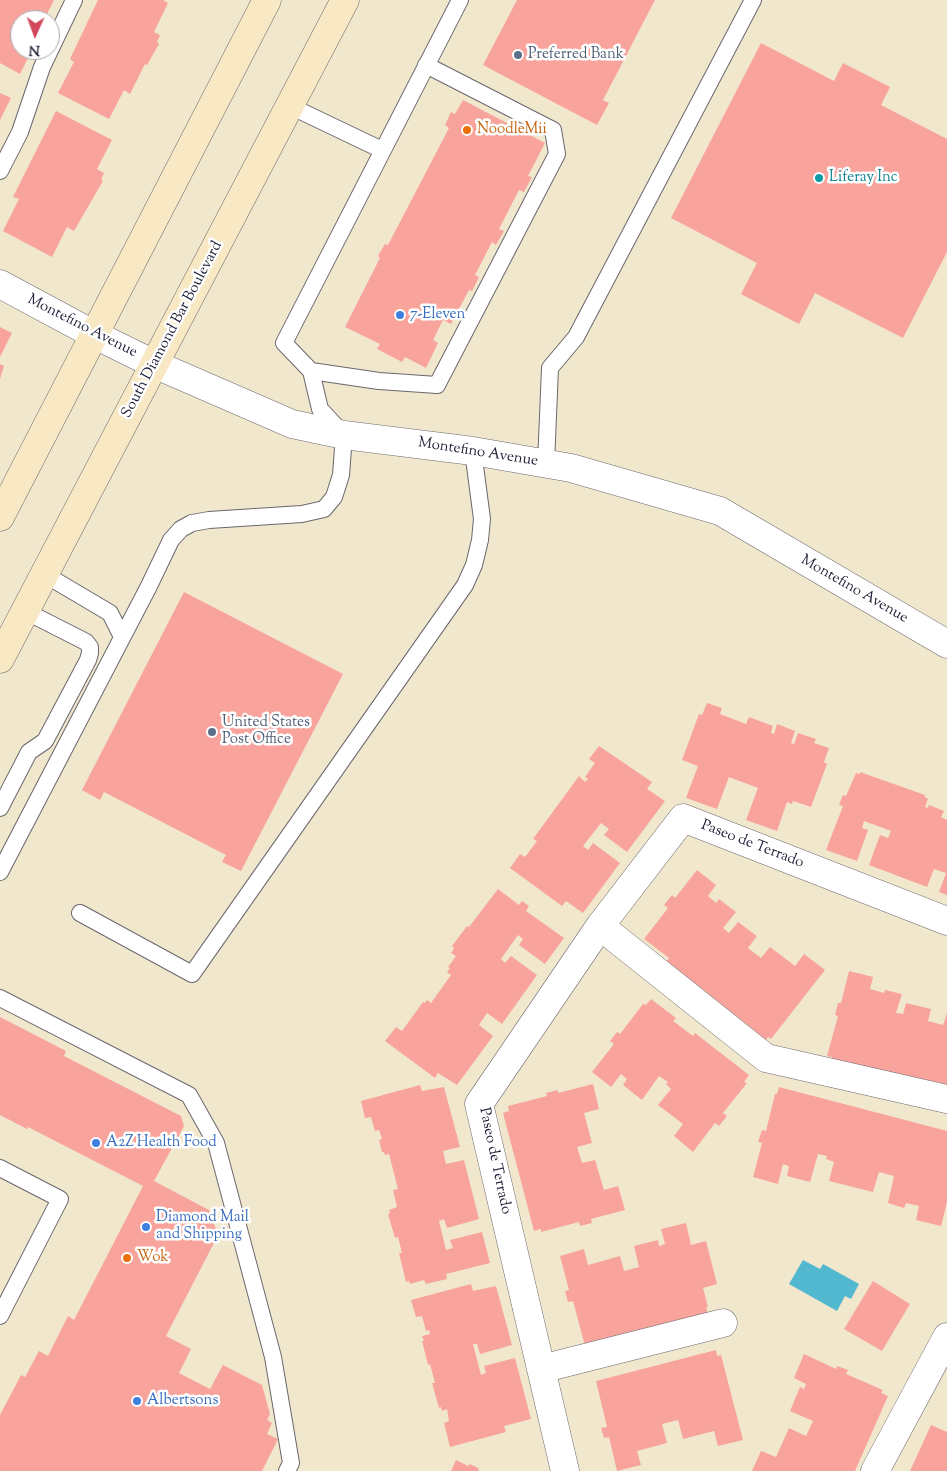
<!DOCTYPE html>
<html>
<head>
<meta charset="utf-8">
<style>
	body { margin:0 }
	#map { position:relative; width:947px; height:1471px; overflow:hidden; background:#f1e7cd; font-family:"Sorts Mill Goudy",serif }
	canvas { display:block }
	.north { position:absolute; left:10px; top:10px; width:50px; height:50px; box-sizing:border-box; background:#fff; border:1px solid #a7a7b1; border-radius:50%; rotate:182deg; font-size:14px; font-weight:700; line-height:20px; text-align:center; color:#22223b }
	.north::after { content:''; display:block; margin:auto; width:18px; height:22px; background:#d1495b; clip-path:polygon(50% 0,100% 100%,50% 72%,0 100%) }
</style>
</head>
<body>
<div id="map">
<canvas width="947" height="1471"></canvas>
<div class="north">N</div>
</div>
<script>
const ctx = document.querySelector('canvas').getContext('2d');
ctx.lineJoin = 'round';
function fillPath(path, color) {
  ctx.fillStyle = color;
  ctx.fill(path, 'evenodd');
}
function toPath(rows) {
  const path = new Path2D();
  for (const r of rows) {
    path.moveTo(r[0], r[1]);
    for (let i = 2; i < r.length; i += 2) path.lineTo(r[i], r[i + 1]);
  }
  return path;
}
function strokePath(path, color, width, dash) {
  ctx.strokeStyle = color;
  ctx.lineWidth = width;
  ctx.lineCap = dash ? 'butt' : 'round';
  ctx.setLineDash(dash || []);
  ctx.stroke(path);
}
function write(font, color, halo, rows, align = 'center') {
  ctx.font = font + ' "Sorts Mill Goudy",serif';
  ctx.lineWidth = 5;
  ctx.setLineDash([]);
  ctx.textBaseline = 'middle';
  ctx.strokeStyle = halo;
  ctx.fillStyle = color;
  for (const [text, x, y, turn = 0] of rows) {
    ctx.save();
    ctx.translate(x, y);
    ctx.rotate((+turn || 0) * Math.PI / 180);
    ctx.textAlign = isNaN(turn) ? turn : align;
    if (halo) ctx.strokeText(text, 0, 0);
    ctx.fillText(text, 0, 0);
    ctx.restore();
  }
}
fillPath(toPath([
	[803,1260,820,1269,823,1264,859,1284,851,1299,845,1296,837,1311,789,1284]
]), '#51b8cf');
fillPath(toPath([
	[0,0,54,0,44,20,20,20,20,50,32,50,20,74,0,63],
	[98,0,163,0,168,3,154,32,160,35,157,42,159,44,147,65,145,64,130,94,124,90,109,119,58,93,74,62,70,59],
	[517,0,655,0,603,100,609,103,597,125,483,65],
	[761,43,834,81,843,63,890,87,881,105,947,139,947,252,903,338,815,293,799,324,741,294,757,263,671,218],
	[0,93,11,98,0,120],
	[463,100,545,143,528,176,532,177,524,192,519,190,499,229,504,231,496,245,492,242,475,275,479,277,472,291,469,290,451,324,443,320,433,340,438,343,426,368,405,357,402,362,377,349,380,344,345,327,380,258,378,256,385,244,388,245,449,128,445,125,451,112,455,114],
	[56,111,112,140,97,169,104,173,101,180,103,181,74,231,67,227,52,257,3,231,19,199,13,197],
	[0,327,12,333,0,357],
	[0,364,4,366,0,379],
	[184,592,343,674,241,871,222,862,226,855,104,792,100,800,82,790],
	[707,703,722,708,720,714,746,724,749,717,773,726,771,733,774,734,777,724,795,731,791,743,794,744,798,733,816,739,814,743,829,748,824,762,827,764,811,807,793,801,792,804,787,802,777,831,746,820,758,788,729,777,717,809,686,798,698,766,682,760,699,714,702,715],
	[599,746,652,782,647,789,665,801,627,852,604,835,609,829,601,823,583,846,588,850,593,843,620,863,583,913,566,901,562,906,510,868,520,854,525,857,537,841,533,839,579,776,585,782,588,779,585,777,595,763,589,759],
	[860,772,925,795,925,797,928,799,925,807,928,808,929,805,944,811,941,817,947,820,947,895,939,892,946,873,934,869,927,887,869,865,880,835,888,838,891,831,864,821,862,828,868,830,857,861,826,850,843,806,839,805,843,795,846,796,856,773,860,774],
	[697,870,716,885,708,896,716,903,719,899,736,912,723,928,729,933,738,922,757,936,748,948,761,958,770,947,795,966,804,954,825,970,771,1039,768,1037,765,1041,665,963,669,958,644,939,668,908,664,905,672,895,675,898],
	[498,889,519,905,522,901,529,906,526,911,564,938,545,964,519,945,523,939,518,935,501,959,505,963,511,956,537,975,502,1024,487,1013,479,1025,493,1036,457,1085,438,1073,435,1078,385,1041,396,1027,402,1031,423,1002,425,1003,427,1000,431,1003,451,975,447,972,450,968,448,967,456,956,451,953,454,948,452,946,467,926,469,927],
	[849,971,873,977,870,989,884,993,885,990,902,994,896,1013,903,1014,906,1003,931,1009,928,1021,943,1025,947,1013,947,1095,830,1063,832,1057,827,1056,838,1016,835,1015,838,1003,841,1003],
	[651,999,676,1018,673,1021,693,1036,695,1033,749,1075,744,1082,747,1083,723,1113,727,1116,719,1126,715,1123,693,1152,674,1136,683,1124,658,1105,671,1089,666,1084,668,1082,659,1076,642,1100,623,1085,627,1079,621,1074,611,1087,592,1072,614,1044,610,1041,617,1032,620,1034,643,1004,646,1005],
	[0,1017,66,1051,64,1056,181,1116,184,1126,154,1181,209,1210,218,1235,166,1336,191,1349,179,1373,210,1389,223,1365,262,1385,270,1414,267,1420,272,1423,267,1434,278,1439,262,1471,0,1471,0,1415,21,1375,25,1377,39,1351,48,1356,68,1316,74,1320,143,1186,28,1127,27,1129,0,1115],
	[593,1084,599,1109,584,1113,592,1143,577,1147,582,1163,595,1160,604,1190,618,1186,625,1210,591,1219,592,1223,580,1226,579,1222,541,1232,541,1229,534,1231,503,1113,509,1111,508,1106,547,1096,546,1093,558,1090,558,1093],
	[420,1085,422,1091,444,1087,460,1147,443,1151,446,1164,464,1160,479,1219,447,1228,444,1219,439,1221,446,1250,453,1248,450,1240,482,1232,490,1263,446,1274,447,1279,426,1284,424,1280,410,1284,409,1281,406,1282,399,1253,402,1253,398,1237,395,1238,388,1214,390,1213,389,1210,397,1207,393,1190,398,1189,389,1154,385,1155,384,1152,382,1152,379,1140,382,1139,379,1130,375,1131,371,1117,365,1118,361,1101],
	[779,1087,947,1131,947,1202,941,1226,916,1220,919,1206,906,1203,904,1208,888,1203,894,1176,879,1172,873,1192,829,1181,834,1162,826,1159,827,1156,818,1154,810,1182,787,1176,789,1166,783,1164,778,1184,753,1177,762,1143,758,1142,762,1130,766,1131,775,1094,777,1094],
	[686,1223,691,1245,706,1241,717,1284,703,1288,708,1307,706,1307,708,1314,585,1346,573,1301,568,1302,565,1291,569,1290,560,1256,584,1249,588,1265,620,1256,624,1271,639,1267,634,1246,658,1240,659,1246,665,1244,661,1229],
	[873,1281,910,1304,882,1351,844,1329],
	[471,1284,473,1291,496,1286,512,1345,480,1354,477,1344,473,1344,481,1375,486,1373,484,1366,515,1358,531,1419,504,1426,506,1432,450,1447,444,1423,449,1421,447,1409,442,1411,441,1407,439,1408,432,1383,435,1383,430,1364,428,1365,422,1341,424,1341,422,1336,430,1334,429,1330,426,1331,422,1316,416,1317,411,1300],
	[716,1350,717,1356,721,1355,743,1440,718,1446,714,1431,683,1439,678,1420,662,1424,667,1443,637,1451,641,1465,617,1471,609,1437,604,1438,601,1428,607,1427,596,1381],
	[804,1354,836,1369,837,1366,848,1370,846,1374,883,1390,881,1393,888,1396,855,1471,752,1471,761,1451,776,1457,789,1428,806,1436,813,1421,790,1411,800,1387,804,1389,806,1384,794,1378],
	[931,1425,947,1432,947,1471,910,1471],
	[456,1460,468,1466,470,1464,478,1468,479,1471,451,1471]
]), '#f8a49d');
const lane = toPath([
	[290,106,382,150],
	[0,171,20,132,42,67,74,0],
	[311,371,379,381,437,385,557,154,553,130,426,65],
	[546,464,550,368,576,337,753,0],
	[44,574,110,613,122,637],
	[0,808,29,752,45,741,88,660,90,653,90,647,86,642,25,611],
	[0,872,149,586,171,540,181,529,192,523,209,520,302,514,324,509,334,497,341,475,344,435,320,409,311,371,284,343,460,0],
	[80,913,192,974,465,585,474,565,480,540,482,519,473,451],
	[0,998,189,1095,216,1143,273,1357,291,1463,287,1471],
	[0,1168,60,1199,0,1316]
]);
const street = toPath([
	[0,284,93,334,154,364,292,424,344,435,473,451,571,468,720,511,947,644],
	[600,926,766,1058,947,1099],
	[541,1369,723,1323],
	[565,1471,479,1104,600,926,683,818,947,921],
	[875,1471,947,1337]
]);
const secondary = toPath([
	[0,517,267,0],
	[0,659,345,0]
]);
strokePath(lane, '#6a676e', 18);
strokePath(street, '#6a676e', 29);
strokePath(secondary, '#6a676e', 29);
strokePath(lane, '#fff', 16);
strokePath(street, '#fff', 28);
strokePath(secondary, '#f8e8c3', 28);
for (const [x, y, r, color] of [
	[518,55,5,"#5c6f8a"],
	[467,130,5,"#e8710a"],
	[819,178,5,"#0f9aa8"],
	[400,315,5,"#3f7fe0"],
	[212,732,5,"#5c6f8a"],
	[96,1143,5,"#3f7fe0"],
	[146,1227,5,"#3f7fe0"],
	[127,1258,5,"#e8710a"],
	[137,1401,5,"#3f7fe0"]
]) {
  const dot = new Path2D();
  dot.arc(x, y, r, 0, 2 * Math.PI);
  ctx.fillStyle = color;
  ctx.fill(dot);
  strokePath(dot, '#fff', 2);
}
write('15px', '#4e5e75', '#fff', [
	["Preferred Bank",528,55],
	["United States",222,723],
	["Post Office",222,740]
], 'left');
write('15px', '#c56008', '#fff', [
	["NoodleMii",477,130],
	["Wok",137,1258]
], 'left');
write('15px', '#0d838f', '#fff', [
	["Liferay Inc",829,178]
], 'left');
write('15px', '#366cbe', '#fff', [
	["7-Eleven",410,315],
	["A2Z Health Food",106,1143],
	["Diamond Mail",156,1218],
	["and Shipping",156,1235],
	["Albertsons",147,1401]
], 'left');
write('15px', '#22223b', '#fff', [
	["Montefino Avenue",82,327,27],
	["South Diamond Bar Boulevard",173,330,-62],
	["Montefino Avenue",478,453,9],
	["Montefino Avenue",854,590,30],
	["Paseo de Terrado",752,845,21],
	["Paseo de Terrado",494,1161,78]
]);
</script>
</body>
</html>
